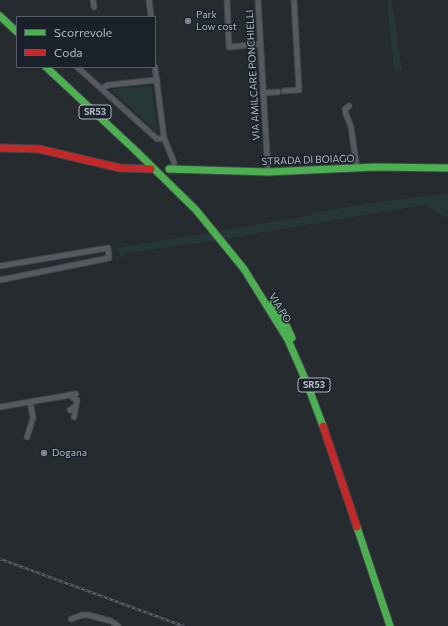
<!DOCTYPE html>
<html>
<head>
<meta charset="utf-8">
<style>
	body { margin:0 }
	#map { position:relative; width:448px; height:626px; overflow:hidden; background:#262b30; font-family:Commissioner,sans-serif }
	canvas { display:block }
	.legend { position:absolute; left:16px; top:16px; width:140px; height:52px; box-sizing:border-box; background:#1a212b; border:1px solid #565d68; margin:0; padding:5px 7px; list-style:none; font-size:12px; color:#afb7c3 }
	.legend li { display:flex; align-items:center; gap:8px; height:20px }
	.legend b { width:20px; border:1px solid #565d68 }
</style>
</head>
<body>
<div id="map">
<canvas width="448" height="626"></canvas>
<ul class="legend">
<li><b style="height:5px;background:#4caf50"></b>Scorrevole</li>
<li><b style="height:5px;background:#c62828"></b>Coda</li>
</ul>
</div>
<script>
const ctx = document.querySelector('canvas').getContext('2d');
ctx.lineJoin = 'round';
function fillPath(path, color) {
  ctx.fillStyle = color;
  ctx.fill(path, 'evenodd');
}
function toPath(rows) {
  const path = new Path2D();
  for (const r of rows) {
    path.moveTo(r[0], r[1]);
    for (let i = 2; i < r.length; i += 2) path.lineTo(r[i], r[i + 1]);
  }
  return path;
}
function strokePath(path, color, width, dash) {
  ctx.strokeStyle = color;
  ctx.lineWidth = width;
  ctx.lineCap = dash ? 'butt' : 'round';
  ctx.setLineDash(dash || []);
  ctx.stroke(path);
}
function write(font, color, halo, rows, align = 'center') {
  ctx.font = font + ' Commissioner,sans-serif';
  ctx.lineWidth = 3;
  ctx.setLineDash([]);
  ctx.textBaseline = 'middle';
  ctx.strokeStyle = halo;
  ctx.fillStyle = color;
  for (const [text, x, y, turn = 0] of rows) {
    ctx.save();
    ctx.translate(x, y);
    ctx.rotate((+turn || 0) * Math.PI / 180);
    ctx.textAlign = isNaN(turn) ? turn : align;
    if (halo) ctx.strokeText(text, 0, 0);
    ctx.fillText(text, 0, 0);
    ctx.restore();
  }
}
fillPath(toPath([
	[387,0,392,0,402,71,394,71],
	[151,86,158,131,156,131,112,90,112,89],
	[448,193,448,218,424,205,212,241,127,253,121,258,118,248,313,215,313,213,372,203]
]), '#263738');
const street = toPath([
	[93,0,94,7],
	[149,0,151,17],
	[227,0,229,47,260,44],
	[258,0,268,172],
	[77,67,155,137,157,139,164,138],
	[155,67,164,138,174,162,174,169],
	[101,89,108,85,157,80],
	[284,91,299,90,294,0],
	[263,93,278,92],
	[349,106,345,109,346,114,351,127,357,168],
	[0,266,108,248,109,258,0,280],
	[69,395,77,400,76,406,70,410],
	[0,407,76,394],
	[74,417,76,406],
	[27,437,33,418,30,402],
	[71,619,82,615,88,615,111,621,118,626]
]);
const fast = toPath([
	[0,16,17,32],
	[46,67,136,151,196,210,244,269,288,340,306,381,323,426],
	[169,169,268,172,376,167,448,168],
	[273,303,285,323,292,338],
	[357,527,390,626]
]);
const jam = toPath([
	[0,148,39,149,120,168,151,169],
	[323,426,357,527]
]);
strokePath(street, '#42464a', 7);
strokePath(fast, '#43474d', 9);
strokePath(jam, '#43474d', 9);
strokePath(street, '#56595f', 5);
strokePath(fast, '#4caf50', 7);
strokePath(jam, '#c62828', 7);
const rail = toPath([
	[0,559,183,626]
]);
strokePath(rail, '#595d63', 2.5);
strokePath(rail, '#1a212b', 1, [3]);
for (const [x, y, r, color] of [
	[188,21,4,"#7f8690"],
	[44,453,4,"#7f8690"]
]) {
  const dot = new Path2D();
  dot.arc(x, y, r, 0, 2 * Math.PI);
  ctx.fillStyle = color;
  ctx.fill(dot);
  strokePath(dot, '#1a212b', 1.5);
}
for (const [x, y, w] of [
	[95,112,32],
	[314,385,32]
]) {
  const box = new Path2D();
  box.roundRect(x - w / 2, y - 7, w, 14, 3);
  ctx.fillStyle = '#1a212b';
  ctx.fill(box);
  strokePath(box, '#afb7c3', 1);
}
write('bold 9px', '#afb7c3', null, [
	["SR53",95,112],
	["SR53",314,385]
]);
write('10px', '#afb7c3', '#1a212b', [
	["Park",196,15],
	["Low cost",196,27],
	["Dogana",52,453]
], 'left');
write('10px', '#afb7c3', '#1a212b', [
	["VIA AMILCARE PONCHIELLI",253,75,-93],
	["STRADA DI BOIAGO",308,160,-2],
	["VIA PO",280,308,59]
]);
</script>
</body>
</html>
